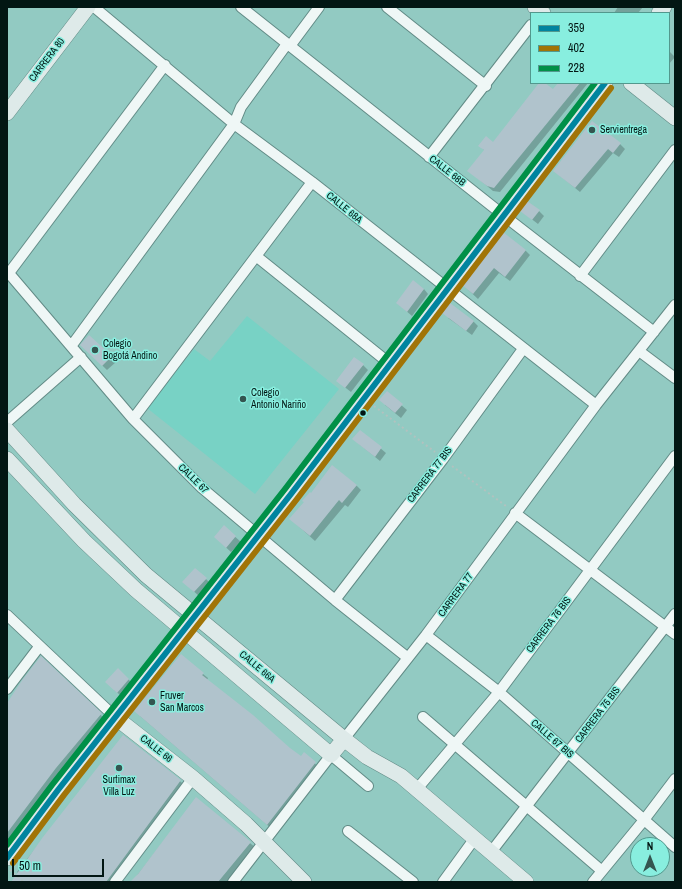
<!DOCTYPE html>
<html>
<head>
<meta charset="utf-8">
<style>
	body { margin:0 }
	#map { position:relative; width:682px; height:889px; overflow:hidden; background:#92cac2; font-family:"Archivo Narrow",sans-serif }
	canvas { display:block }
	.frame { position:absolute; inset:0; border:8px solid #021613; pointer-events:none }
	.legend { position:absolute; left:530px; top:12px; width:140px; height:72px; box-sizing:border-box; background:#88eedf; border:1px solid #52988d; margin:0; padding:5px 7px; list-style:none; font-size:12px; color:#021613 }
	.legend li { display:flex; align-items:center; gap:8px; height:20px }
	.legend b { width:20px; border:1px solid #52988d }
	.north { position:absolute; left:630px; top:837px; width:40px; height:40px; box-sizing:border-box; background:#88eedf; border:1px solid #52988d; border-radius:50%; rotate:0deg; font-size:11px; font-weight:700; line-height:16px; text-align:center; color:#021613 }
	.north::after { content:''; display:block; margin:auto; width:14px; height:18px; background:#345550; clip-path:polygon(50% 0,100% 100%,50% 72%,0 100%) }
	.scale { position:absolute; left:12px; top:859px; width:92px; height:18px; box-sizing:border-box; border:2px solid #021613; border-top:0; padding-left:5px; font-size:12px; line-height:14px; white-space:nowrap; color:#021613; -webkit-text-stroke:3px #88eedf; paint-order:stroke }
</style>
</head>
<body>
<div id="map">
<canvas width="682" height="889"></canvas>
<div class="frame"></div>
<ul class="legend">
<li><b style="height:5px;background:#00849f"></b>359</li>
<li><b style="height:5px;background:#a17407"></b>402</li>
<li><b style="height:5px;background:#009048"></b>228</li>
</ul>
<div class="north">N</div>
<div class="scale">50 m</div>
</div>
<script>
const ctx = document.querySelector('canvas').getContext('2d');
ctx.lineJoin = 'round';
function fillPath(path, color) {
  ctx.fillStyle = color;
  ctx.fill(path, 'evenodd');
}
function toPath(rows) {
  const path = new Path2D();
  for (const r of rows) {
    path.moveTo(r[0], r[1]);
    for (let i = 2; i < r.length; i += 2) path.lineTo(r[i], r[i + 1]);
  }
  return path;
}
function strokePath(path, color, width, dash) {
  ctx.strokeStyle = color;
  ctx.lineWidth = width;
  ctx.lineCap = dash ? 'butt' : 'round';
  ctx.setLineDash(dash || []);
  ctx.stroke(path);
}
function write(font, color, halo, rows, align = 'center') {
  ctx.font = font + ' "Archivo Narrow",sans-serif';
  ctx.lineWidth = 3;
  ctx.setLineDash([]);
  ctx.textBaseline = 'middle';
  ctx.strokeStyle = halo;
  ctx.fillStyle = color;
  for (const [text, x, y, turn = 0] of rows) {
    ctx.save();
    ctx.translate(x, y);
    ctx.rotate((+turn || 0) * Math.PI / 180);
    ctx.textAlign = isNaN(turn) ? turn : align;
    if (halo) ctx.strokeText(text, 0, 0);
    ctx.fillText(text, 0, 0);
    ctx.restore();
  }
}
fillPath(toPath([
	[247,316,339,389,255,494,147,408,194,349,210,361]
]), '#78d2c5');
fillPath(toPath([
	[618,7,643,7,638,13,614,13],
	[669,51,675,57,669,64],
	[540,83,543,83,553,91,559,83,588,83,500,192,493,191,469,171,485,151,480,146,493,143],
	[620,144,625,149,619,157,613,153,580,192,554,171],
	[521,211,539,211,544,216,538,224],
	[525,250,530,255,510,281,499,273,478,299,463,285],
	[424,289,428,294,412,316,397,303],
	[448,318,473,321,478,326,472,335],
	[89,336,116,362,107,370,81,345],
	[363,365,368,370,351,392,342,385],
	[387,393,407,410,401,418,385,405],
	[360,431,386,453,380,461,359,444],
	[356,485,361,490,348,507,345,505,315,541,296,524,311,494],
	[224,527,241,542,231,552,220,542],
	[206,579,211,584,200,597,189,587],
	[41,658,106,720,7,848,7,706],
	[118,669,136,687,125,699,114,690],
	[203,674,208,678,207,680,290,749,301,757,304,754,320,768,272,829,140,716],
	[123,736,186,786,115,882,19,882,22,877,17,872],
	[196,799,256,848,228,882,132,882]
]), '#0003');
fillPath(toPath([
	[539,83,545,83,553,89,558,83,580,83,494,188,487,186,467,171,484,150,478,146,486,136,493,142],
	[592,121,621,143,613,153,608,149,575,188,553,171],
	[527,201,540,210,532,220,520,211],
	[503,232,526,250,505,277,494,268,473,294,462,285],
	[413,280,424,289,407,312,396,303],
	[450,303,474,321,466,331,442,313],
	[89,335,112,356,102,366,80,345],
	[354,357,364,364,345,388,336,381],
	[387,391,403,404,395,413,379,400],
	[360,430,382,447,375,457,352,439],
	[332,465,357,485,342,503,339,500,310,536,289,519,304,502,302,501,310,492,311,493],
	[224,525,236,536,226,548,214,537],
	[195,568,207,578,194,592,182,582],
	[181,654,204,673,202,675,253,715,290,748,301,756,304,752,316,762,267,825,134,711],
	[41,656,102,713,56,768,7,833,7,703,23,679],
	[118,668,129,679,117,693,105,682],
	[123,735,181,780,106,882,11,882,43,837],
	[196,797,251,842,218,882,130,882,138,874]
]), '#b0c3cc');
const street = toPath([
	[94,7,234,124,312,182,596,405],
	[241,7,507,218,654,332],
	[387,7,486,86],
	[290,46,319,7],
	[429,157,531,25],
	[256,256,389,363],
	[7,271,133,419,202,488,335,600,408,658],
	[9,273,165,65],
	[580,276,675,150],
	[72,345,234,124,241,107,287,44],
	[639,351,675,378],
	[133,419,312,182],
	[7,422,81,357],
	[515,513,675,634],
	[335,600,443,459,523,349],
	[7,615,115,717],
	[426,635,499,692,675,847],
	[7,689,39,647],
	[423,717,602,871],
	[344,739,426,635,596,405,675,305],
	[417,789,499,692,675,456],
	[348,831,413,882],
	[491,852,675,614],
	[115,882,193,778],
	[233,882,331,755,368,786],
	[443,882,475,838],
	[593,882,644,820,675,779]
]);
const secondary = toPath([
	[535,7,543,13],
	[659,13,664,7],
	[631,83,675,118],
	[7,113,88,7],
	[7,430,74,504,146,575,344,739,367,757,401,776,526,882],
	[7,459,84,541,136,590,331,755,344,739],
	[115,717,193,778,246,824,304,882],
	[7,858,58,790,291,494,605,83]
]);
strokePath(street, '#628b86', 12);
strokePath(secondary, '#628b86', 16);
strokePath(toPath([
	[374,406,435,452],
	[452,466,506,506],
	[10,870,24,882]
]), '#b1c2bf', 2, [2, 3]);
strokePath(street, '#eff7f6', 10);
strokePath(secondary, '#deeae9', 15);
strokePath(toPath([
	[7,858,58,790,291,494,605,83]
]), '#00849f', 6);
strokePath(toPath([
	[13,863,64,795,297,499,611,88]
]), '#a17407', 6);
strokePath(toPath([
	[7,845,52,785,285,489,595,83]
]), '#009048', 6);
for (const [x, y, r, color] of [
	[592,130,4,"#345550"],
	[95,350,4,"#345550"],
	[243,399,4,"#345550"],
	[363,413,3.5,"#021613"],
	[152,702,4,"#345550"],
	[119,768,4,"#345550"]
]) {
  const dot = new Path2D();
  dot.arc(x, y, r, 0, 2 * Math.PI);
  ctx.fillStyle = color;
  ctx.fill(dot);
  strokePath(dot, '#88eedf', 1.5);
}
write('10px', '#021613', '#88eedf', [
	["CARRERA 80",47,60,-53],
	["CALLE 68B",447,171,38],
	["CALLE 68A",344,208,39],
	["CARRERA 77 BIS",430,475,-53],
	["CALLE 67",193,479,44],
	["CARRERA 77",456,595,-54],
	["CARRERA 76 BIS",549,625,-53],
	["CALLE 66A",257,667,40],
	["CARRERA 75 BIS",598,715,-53],
	["CALLE 67 BIS",552,739,41],
	["CALLE 66",156,749,38]
]);
write('10px', '#021613', '#88eedf', [
	["Servientrega",600,130],
	["Colegio",103,344],
	["Bogotá Andino",103,356],
	["Colegio",251,393],
	["Antonio Nariño",251,405],
	["Fruver",160,696],
	["San Marcos",160,708],
	["Surtimax",119,780,"center"],
	["Villa Luz",119,792,"center"]
], 'left');
</script>
</body>
</html>
